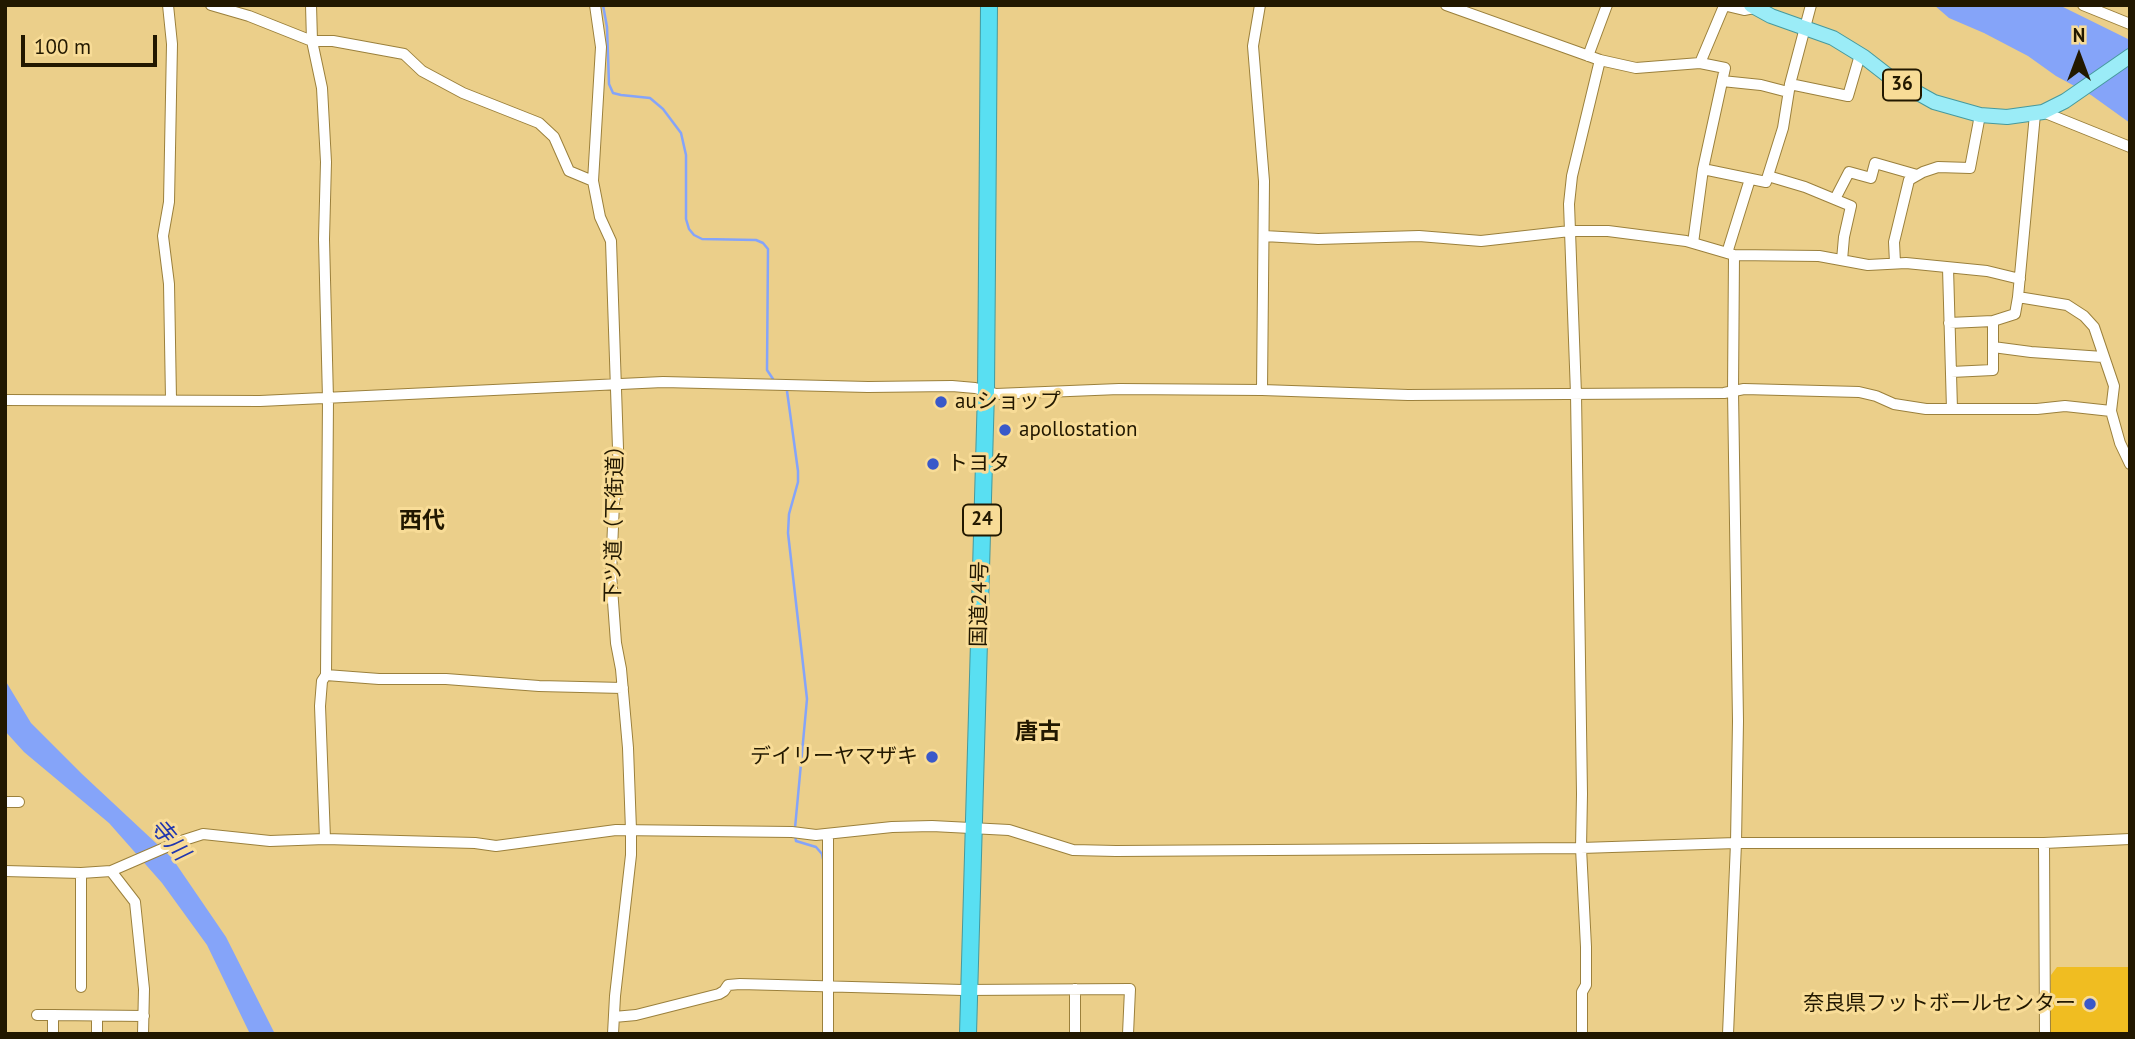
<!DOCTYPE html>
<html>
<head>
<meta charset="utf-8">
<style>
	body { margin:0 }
	#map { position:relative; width:2135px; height:1039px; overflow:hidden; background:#ebcf8a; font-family:"PT Sans",sans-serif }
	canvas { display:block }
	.frame { position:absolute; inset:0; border:7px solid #221800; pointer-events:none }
	.north { position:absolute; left:2044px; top:21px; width:70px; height:70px; -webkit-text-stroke:5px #f8dc97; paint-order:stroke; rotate:0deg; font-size:19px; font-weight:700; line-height:28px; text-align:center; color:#221800 }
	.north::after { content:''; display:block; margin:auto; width:24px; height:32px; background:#221800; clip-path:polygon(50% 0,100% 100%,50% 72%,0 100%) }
	.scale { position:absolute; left:21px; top:35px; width:136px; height:32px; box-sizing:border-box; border:4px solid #221800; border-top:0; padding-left:9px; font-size:21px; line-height:24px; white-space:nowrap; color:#221800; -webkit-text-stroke:5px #f8dc97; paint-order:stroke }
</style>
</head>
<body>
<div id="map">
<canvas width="2135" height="1039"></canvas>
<div class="frame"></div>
<div class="north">N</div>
<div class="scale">100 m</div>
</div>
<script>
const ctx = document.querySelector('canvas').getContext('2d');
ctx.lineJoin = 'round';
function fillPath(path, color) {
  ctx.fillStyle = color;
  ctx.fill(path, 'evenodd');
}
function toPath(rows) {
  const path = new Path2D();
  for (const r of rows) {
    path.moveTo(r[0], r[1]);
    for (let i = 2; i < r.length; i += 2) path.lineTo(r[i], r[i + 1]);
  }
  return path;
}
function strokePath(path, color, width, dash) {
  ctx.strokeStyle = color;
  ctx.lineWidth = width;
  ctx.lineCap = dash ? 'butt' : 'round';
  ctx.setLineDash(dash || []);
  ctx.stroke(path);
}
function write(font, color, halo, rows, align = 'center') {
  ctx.font = font + ' "PT Sans","Noto Sans JP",sans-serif';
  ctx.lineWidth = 6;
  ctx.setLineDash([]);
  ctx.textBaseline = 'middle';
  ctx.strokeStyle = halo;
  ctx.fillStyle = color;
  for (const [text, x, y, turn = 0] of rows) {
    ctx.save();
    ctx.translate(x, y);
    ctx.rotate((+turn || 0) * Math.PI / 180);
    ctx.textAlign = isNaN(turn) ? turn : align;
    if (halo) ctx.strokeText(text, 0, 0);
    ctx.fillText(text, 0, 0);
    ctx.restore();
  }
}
fillPath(toPath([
	[2057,967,2130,967,2130,1034,2050,1034,2051,975]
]), '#f0bd21');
fillPath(toPath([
	[1934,5,2059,5,2130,40,2130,123,2091,95,2056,76,2028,56,1984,33,1949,18],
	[5,680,31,723,82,774,172,858,226,937,275,1034,250,1034,207,945,162,883,109,823,24,752,5,731]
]), '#85a4f9');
strokePath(toPath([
	[603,5,607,27,609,84,613,93,621,95,650,98,663,109,681,133,686,155,686,219,689,229,694,235,702,239,756,240,763,243,768,249,767,370,773,379],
	[787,391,798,471,798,482,789,514,788,533,807,699,795,828],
	[795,835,796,841,816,847,822,854,823,859]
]), '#85a4f9', 2.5);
const minor = toPath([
	[168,5,172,44,169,202,163,236,169,284,171,399],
	[211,5,249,16,312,41,333,41,404,54,422,71,463,93,539,123,554,137,569,171,593,181],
	[311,5,312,41,322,88,326,162,324,239,328,399,326,675,322,681,320,706,325,839],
	[595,5,601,47,593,181,600,217,611,241,619,478,614,502,611,574,616,643,621,669,628,748,631,830,631,855,615,996,613,1034],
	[1260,5,1253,46,1264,181,1262,390],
	[1446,5,1600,60,1636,68,1700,63,1725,68,1703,169,1693,243],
	[1723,5,1744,10,1754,8],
	[2083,5,2130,24],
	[1588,56,1607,5],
	[1700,63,1724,6],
	[1722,81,1761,85,1788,92],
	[1790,84,1848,96,1860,55],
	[2043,112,2130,147],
	[2035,114,2018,297,2067,305,2084,316,2094,327,2114,386,2111,411,2120,443,2130,464],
	[1703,169,1766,182,1783,128,1790,84,1811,5],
	[1768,176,1805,187,1851,206,1844,237,1842,260],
	[1835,199,1849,172,1871,178,1875,163,1917,175],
	[1264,236,1318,239,1419,236,1481,241,1570,231,1608,231,1686,241,1734,255,1819,256,1868,265,1906,263,1987,271,2020,279],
	[1727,253,1750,179],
	[1895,263,1894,242,1909,180,1923,172,1938,167,1970,168,1980,115],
	[1948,268,1952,409],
	[1949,323,1993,321,2015,314,2018,297],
	[1993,347,2031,352,2103,357],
	[1951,372,1993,370,1993,321],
	[5,400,260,401,663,382,868,387,952,386,975,388,996,394,1119,389,1262,390,1408,395,1724,393,1744,389,1859,392,1876,396,1894,404,1926,409,2037,409,2065,406,2111,411],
	[326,675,379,679,446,679,539,686,623,688],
	[5,802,19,802],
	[2044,843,2045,1034],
	[5,871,81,873,111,871,178,842,203,834,270,841,325,839,475,843,496,846,616,830,792,832,816,835,892,827,932,826,1009,830,1073,850,1116,851,1581,848,1736,843,2044,843,2130,839],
	[111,871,135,902,144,989,143,1034],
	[81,987,81,873],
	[37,1015,53,1015],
	[614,1017,636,1015,719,994,724,991,728,985,740,984,963,990,1130,989,1128,1034],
	[53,1034,53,1015,144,1016],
	[97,1034,97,1016],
	[828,1034,828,835],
	[1075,1034,1075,989],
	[1582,1034,1582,992,1586,985,1586,947,1581,848,1582,794,1576,394,1569,204,1572,176,1600,60],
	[1728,1034,1736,843,1738,721,1733,391,1734,255]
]);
const major = toPath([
	[1751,5,1771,16,1833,38,1864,57,1891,78,1934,102,1980,115,2007,117,2043,112,2065,101,2130,56]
]);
const highway = toPath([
	[968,1034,986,391,989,5]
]);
strokePath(minor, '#9b803c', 12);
strokePath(major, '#46999d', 16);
strokePath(highway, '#46999d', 18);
strokePath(minor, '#fff', 10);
strokePath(major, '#9becf7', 14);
strokePath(highway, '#59dff2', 16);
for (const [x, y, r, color] of [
	[941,402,7,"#3958c9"],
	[1005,430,7,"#3958c9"],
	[933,464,7,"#3958c9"],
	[932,757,7,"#3958c9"],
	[2090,1004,7,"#3958c9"]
]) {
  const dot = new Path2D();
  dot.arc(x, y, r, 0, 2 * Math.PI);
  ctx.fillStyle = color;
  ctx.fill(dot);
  strokePath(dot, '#f8dc97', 2.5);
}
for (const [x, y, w] of [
	[1902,85,38],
	[982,520,38]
]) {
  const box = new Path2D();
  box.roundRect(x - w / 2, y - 15.5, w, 31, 5);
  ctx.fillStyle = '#f8dc97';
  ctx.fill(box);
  strokePath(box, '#221800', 2);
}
write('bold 19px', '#221800', null, [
	["36",1902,85],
	["24",982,520]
]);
write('21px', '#221800', '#f8dc97', [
	["auショップ",955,402],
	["apollostation",1019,430],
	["トヨタ",947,464],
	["デイリーヤマザキ",918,757,"right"],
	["奈良県フットボールセンター",2076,1004,"right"]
], 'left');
write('21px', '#221800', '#f8dc97', [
	["下ツ道（下街道）",615,519,-89],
	["国道24号",980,604,-89]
]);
write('bold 23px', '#221800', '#f8dc97', [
	["西代",422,521],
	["唐古",1038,732]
]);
write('italic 23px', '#2036ae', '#f8dc97', [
	["寺川",169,840,50]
]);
</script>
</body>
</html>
